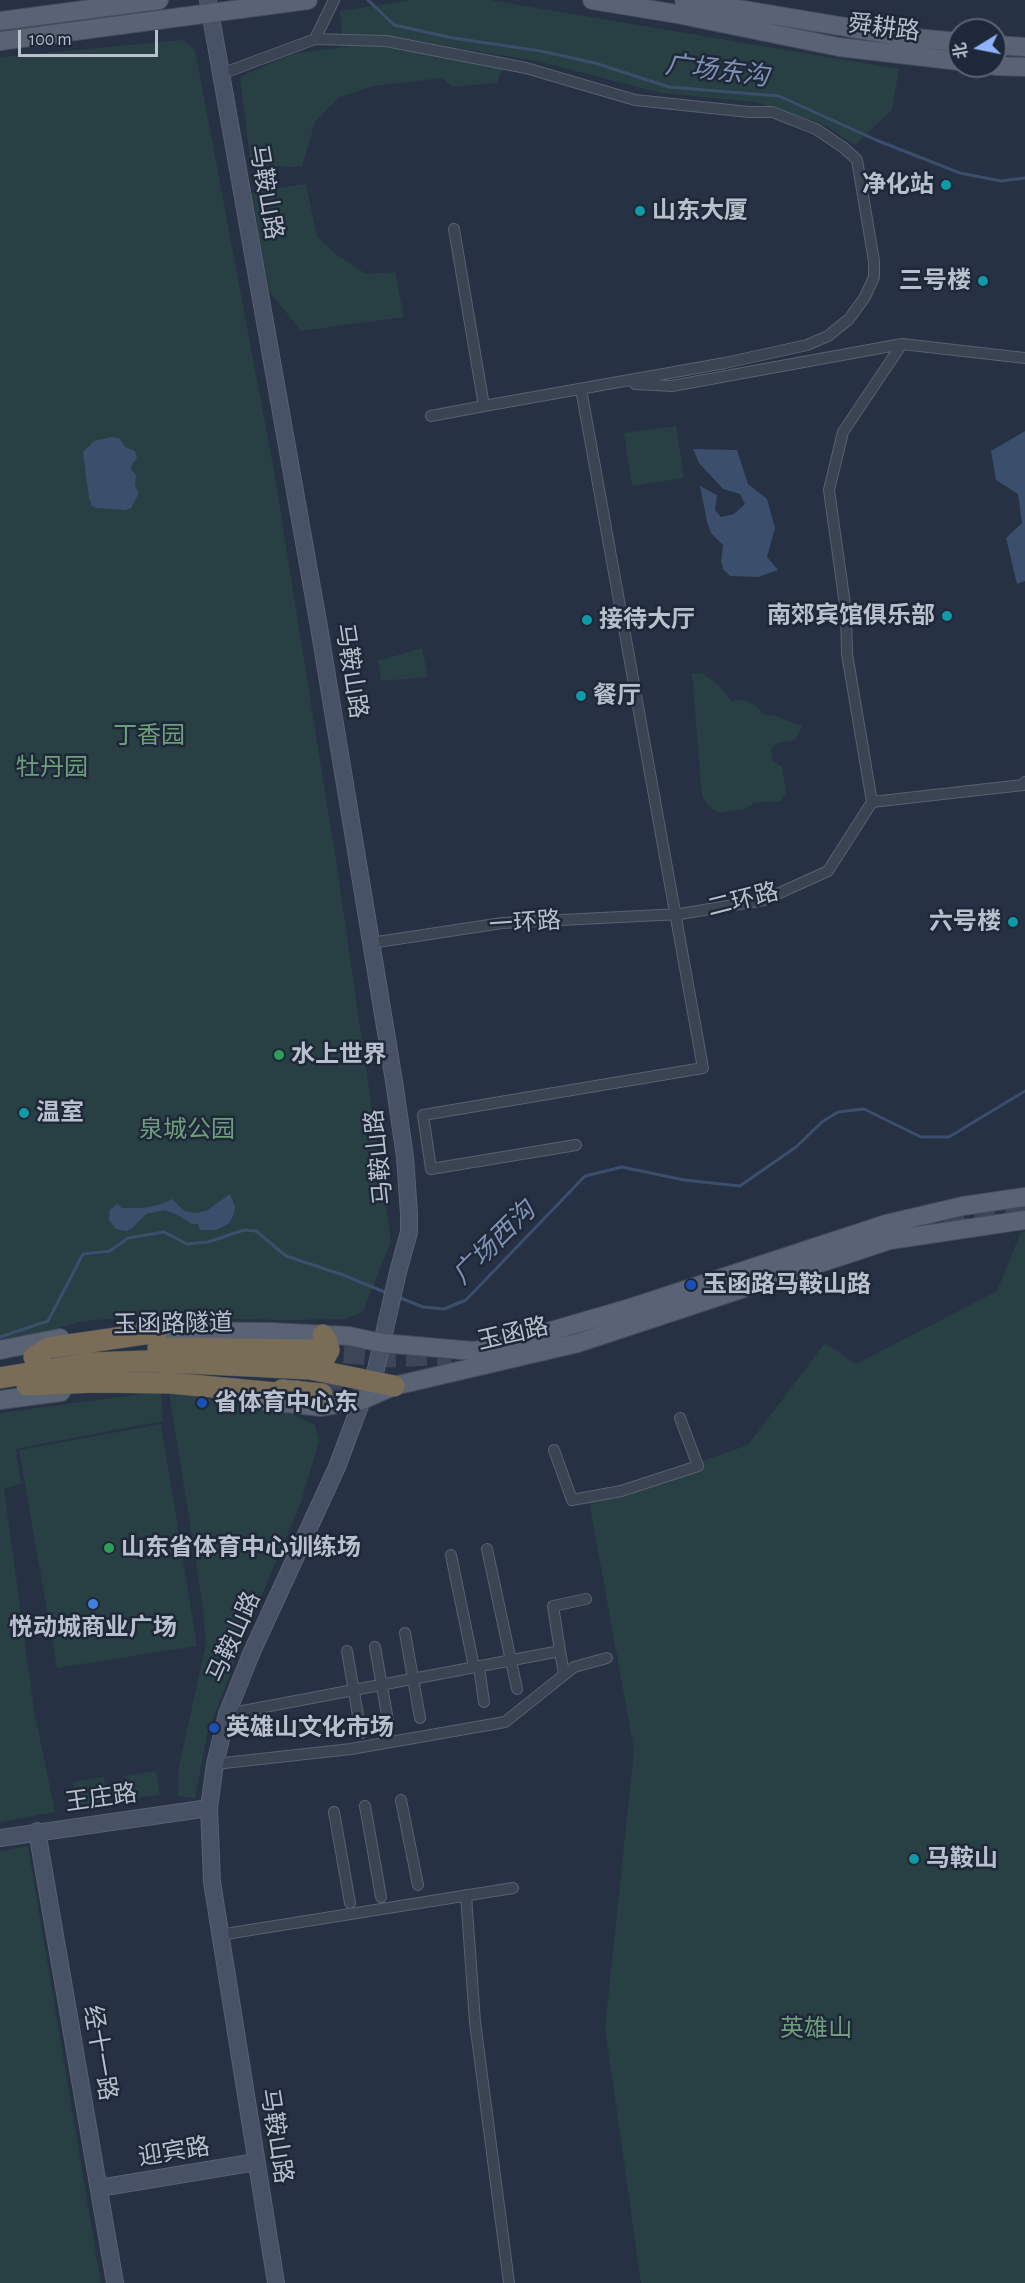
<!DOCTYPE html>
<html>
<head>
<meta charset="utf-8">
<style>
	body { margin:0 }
	#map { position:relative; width:1025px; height:2283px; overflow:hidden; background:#263143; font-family:"Alegreya Sans","Noto Sans SC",sans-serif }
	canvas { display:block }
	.north { position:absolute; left:947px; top:18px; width:60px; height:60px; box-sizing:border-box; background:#1f2838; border:2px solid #5c6474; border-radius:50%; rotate:260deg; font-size:16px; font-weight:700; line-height:24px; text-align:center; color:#b8bfcd }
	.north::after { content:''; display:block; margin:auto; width:21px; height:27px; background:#8fb4fb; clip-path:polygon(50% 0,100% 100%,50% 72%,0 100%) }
	.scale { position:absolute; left:18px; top:30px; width:140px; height:27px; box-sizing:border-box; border:3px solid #b8bfcd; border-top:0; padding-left:8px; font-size:18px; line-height:21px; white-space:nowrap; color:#b8bfcd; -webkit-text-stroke:4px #1f2838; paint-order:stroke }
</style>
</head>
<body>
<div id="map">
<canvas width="1025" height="2283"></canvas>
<div class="north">北</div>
<div class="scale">100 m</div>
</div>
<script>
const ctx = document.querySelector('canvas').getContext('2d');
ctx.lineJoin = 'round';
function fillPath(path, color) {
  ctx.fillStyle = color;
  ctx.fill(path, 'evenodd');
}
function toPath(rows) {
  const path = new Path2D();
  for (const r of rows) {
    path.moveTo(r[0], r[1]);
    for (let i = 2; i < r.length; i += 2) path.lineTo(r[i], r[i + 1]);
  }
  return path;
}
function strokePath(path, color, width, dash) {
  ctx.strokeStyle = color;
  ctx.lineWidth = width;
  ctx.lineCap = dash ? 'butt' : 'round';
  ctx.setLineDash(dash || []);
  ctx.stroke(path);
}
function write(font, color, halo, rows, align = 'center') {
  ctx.font = font + ' "Alegreya Sans","Noto Sans SC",sans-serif';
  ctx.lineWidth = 5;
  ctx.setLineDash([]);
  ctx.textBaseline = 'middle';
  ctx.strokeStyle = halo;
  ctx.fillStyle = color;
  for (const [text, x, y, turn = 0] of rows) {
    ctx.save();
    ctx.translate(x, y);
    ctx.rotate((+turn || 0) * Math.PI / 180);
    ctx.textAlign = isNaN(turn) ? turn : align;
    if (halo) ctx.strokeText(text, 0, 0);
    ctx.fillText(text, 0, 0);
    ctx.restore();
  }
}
fillPath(toPath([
	[413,0,490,0,899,69,892,110,855,145,821,123,755,102,661,93,541,62,383,35,342,34,340,11],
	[183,40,195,50,274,471,337,867,391,1241,363,1312,344,1319,287,1320,131,1317,84,1321,0,1343,0,57],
	[367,44,505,61,497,83,453,87,442,78,374,86,339,97,315,122,302,167,251,166,240,77,291,54],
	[306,184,317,237,337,255,366,274,395,272,404,317,301,331,269,291,252,192],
	[676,426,684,478,632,486,624,433],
	[422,648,428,677,381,681,378,661],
	[692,673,703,674,719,685,731,701,743,700,755,705,763,714,776,716,802,726,795,740,777,743,771,749,773,762,782,766,786,794,781,801,754,803,745,809,720,813,709,807,702,796],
	[1025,1231,1025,2283,641,2283,605,2028,634,1750,589,1501,748,1445,825,1343,856,1364,997,1291,1021,1232],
	[156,1392,161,1393,163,1421,16,1449,21,1484,4,1488,34,1710,55,1812,0,1822,0,1413],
	[169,1392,292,1414,315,1425,319,1441,301,1502,242,1643,207,1735,195,1798,178,1796,179,1766,206,1644,202,1600],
	[161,1424,197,1646,57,1668,19,1450],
	[156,1771,160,1795,129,1799,125,1776],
	[104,1777,107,1801,76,1805,73,1782],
	[28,1846,101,2283,0,2283,0,1851]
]), '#284044');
fillPath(toPath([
	[1025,431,1025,581,1017,584,1006,538,1022,523,1018,494,996,480,991,451],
	[111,437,119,438,125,447,135,451,137,458,132,464,131,470,136,475,135,486,139,493,131,508,125,510,96,508,92,506,89,498,83,452,94,441],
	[693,449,737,450,748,484,767,499,775,528,767,557,778,570,758,577,730,576,723,569,721,561,723,545,711,533,707,522,700,486,717,495,715,510,721,517,734,514,745,504,740,494,723,489,699,463],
	[230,1194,235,1207,233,1216,228,1224,216,1230,200,1230,198,1224,192,1224,178,1215,164,1210,146,1214,131,1229,126,1231,116,1229,109,1220,110,1210,117,1204,122,1208,143,1208,162,1204,172,1199,184,1211,195,1213,206,1211]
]), '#3b4e6c');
strokePath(toPath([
	[368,0,394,25,453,38,541,51,595,63,669,87,779,96,876,140,960,173,1001,181,1025,178],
	[398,1297,423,1307,444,1309,466,1300,585,1176,622,1167,684,1180,740,1186,796,1147,822,1122,838,1112,864,1109,921,1137,949,1137,1025,1091],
	[0,1337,48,1321,83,1254,110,1251,128,1238,164,1232,187,1244,208,1242,244,1230,256,1231,286,1256,343,1275,387,1293]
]), '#3b4e6c', 3);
strokePath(toPath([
	[913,1225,1025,1207],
	[313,1350,394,1357,451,1354],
	[322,1394,383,1385]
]), '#3c4658', 21, [21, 10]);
const street = toPath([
	[315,39,334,0],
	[221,74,315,39,386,41,526,68,635,100,749,112,772,112,816,129,844,148,857,160,874,261,874,277,865,297,849,319,828,336,807,345,725,363,484,406],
	[902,344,843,432,829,490,846,612,847,654,872,802,1023,785,1025,782],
	[635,384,672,386,902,344,1025,358],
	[431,416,484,406,454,229],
	[371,943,502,923,680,914,764,900,828,871,872,802],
	[576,1145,431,1169,423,1115,703,1068,581,389],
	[554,1450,572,1500,621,1491,698,1466,680,1418],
	[487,1549,517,1689],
	[451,1555,474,1667],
	[405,1633,420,1718],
	[375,1647,389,1726],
	[347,1651,361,1733],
	[560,1651,553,1606,586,1599],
	[479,1667,484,1702],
	[227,1714,560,1651,564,1674],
	[215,1764,351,1749,505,1722,574,1667,607,1658],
	[401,1800,418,1885],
	[365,1806,381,1897],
	[334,1812,350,1903],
	[466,1895,475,2022,509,2283],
	[219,1935,513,1888]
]);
const secondary = toPath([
	[208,0,319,627,394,1081,405,1157,409,1214,409,1232,398,1272,373,1382,362,1400,337,1467,251,1654,227,1714,215,1764,209,1808,212,1882,276,2283],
	[37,1831,115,2283],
	[0,1838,209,1808],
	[99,2188,256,2162]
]);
const primary = toPath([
	[592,0,677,14,839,47,959,61],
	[684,0,905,37,959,42],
	[0,21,159,0],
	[0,41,308,0],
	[995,45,1025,47],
	[995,66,1025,67],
	[144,1328,157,1331,270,1332,349,1336,382,1343,473,1351,496,1347,630,1308,886,1224,963,1206,1025,1197],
	[0,1350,60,1338],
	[0,1400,61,1392],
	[258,1400,321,1407,362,1400,394,1386,578,1343,890,1240,1025,1220]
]);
const highway = toPath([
	[158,1348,313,1350],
	[34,1357,48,1348,151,1333,157,1331],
	[310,1369,320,1366,329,1350,327,1341,323,1335],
	[0,1378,90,1363,147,1361,310,1369,394,1386],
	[27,1385,94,1382,170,1383,276,1393,297,1391],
	[282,1390,322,1394]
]);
strokePath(street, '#596170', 12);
strokePath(secondary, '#596170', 18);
strokePath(primary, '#444c5c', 20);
strokePath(highway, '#454e5d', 22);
strokePath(street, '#3b4453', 10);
strokePath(secondary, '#485266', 16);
strokePath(primary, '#596373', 18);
strokePath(highway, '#796d57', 21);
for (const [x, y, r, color] of [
	[946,185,6,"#0f9aa8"],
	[640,211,6,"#0f9aa8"],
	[983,281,6,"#0f9aa8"],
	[947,616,6,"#0f9aa8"],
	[587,620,6,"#0f9aa8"],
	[581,696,6,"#0f9aa8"],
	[1013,922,6,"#0f9aa8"],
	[279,1055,6,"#2e9e5b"],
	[24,1113,6,"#0f9aa8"],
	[691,1285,6,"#1a4fb4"],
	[202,1403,6,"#1a4fb4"],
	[109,1548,6,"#2e9e5b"],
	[93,1604,6,"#3f7fe0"],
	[214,1728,6,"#1a4fb4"],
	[914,1859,6,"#0f9aa8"]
]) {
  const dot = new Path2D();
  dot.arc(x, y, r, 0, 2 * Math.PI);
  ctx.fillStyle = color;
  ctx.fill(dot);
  strokePath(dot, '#1f2838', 2);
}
write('24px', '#b8bfcd', '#1f2838', [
	["舜耕路",884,28,7],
	["马鞍山路",266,192,80],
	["马鞍山路",351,671,81],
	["二环路",743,900,-14],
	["一环路",525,923,-4],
	["马鞍山路",379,1157,-96],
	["玉函路隧道",173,1324,-1],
	["玉函路",513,1334,-13],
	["马鞍山路",234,1637,-66],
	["王庄路",101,1798,-8],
	["经十一路",100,2053,80],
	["马鞍山路",276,2136,81],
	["迎宾路",174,2152,-9]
]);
write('bold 24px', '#b8bfcd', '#1f2838', [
	["净化站",934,185,"right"],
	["山东大厦",652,211],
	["三号楼",971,281,"right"],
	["南郊宾馆俱乐部",935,616,"right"],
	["接待大厅",599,620],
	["餐厅",593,696],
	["六号楼",1001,922,"right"],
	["水上世界",291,1055],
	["温室",36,1113],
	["玉函路马鞍山路",703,1285],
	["省体育中心东",214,1403],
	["山东省体育中心训练场",121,1548],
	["悦动城商业广场",93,1628,"center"],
	["英雄山文化市场",226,1728],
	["马鞍山",926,1859]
], 'left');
write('24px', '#6e9e7b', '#1f2838', [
	["丁香园",149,736],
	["牡丹园",52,768],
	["泉城公园",187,1130],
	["英雄山",816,2029]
]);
write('italic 26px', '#7e93b4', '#1f2838', [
	["广场东沟",717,71,7],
	["广场西沟",494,1243,-45]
]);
</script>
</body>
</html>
